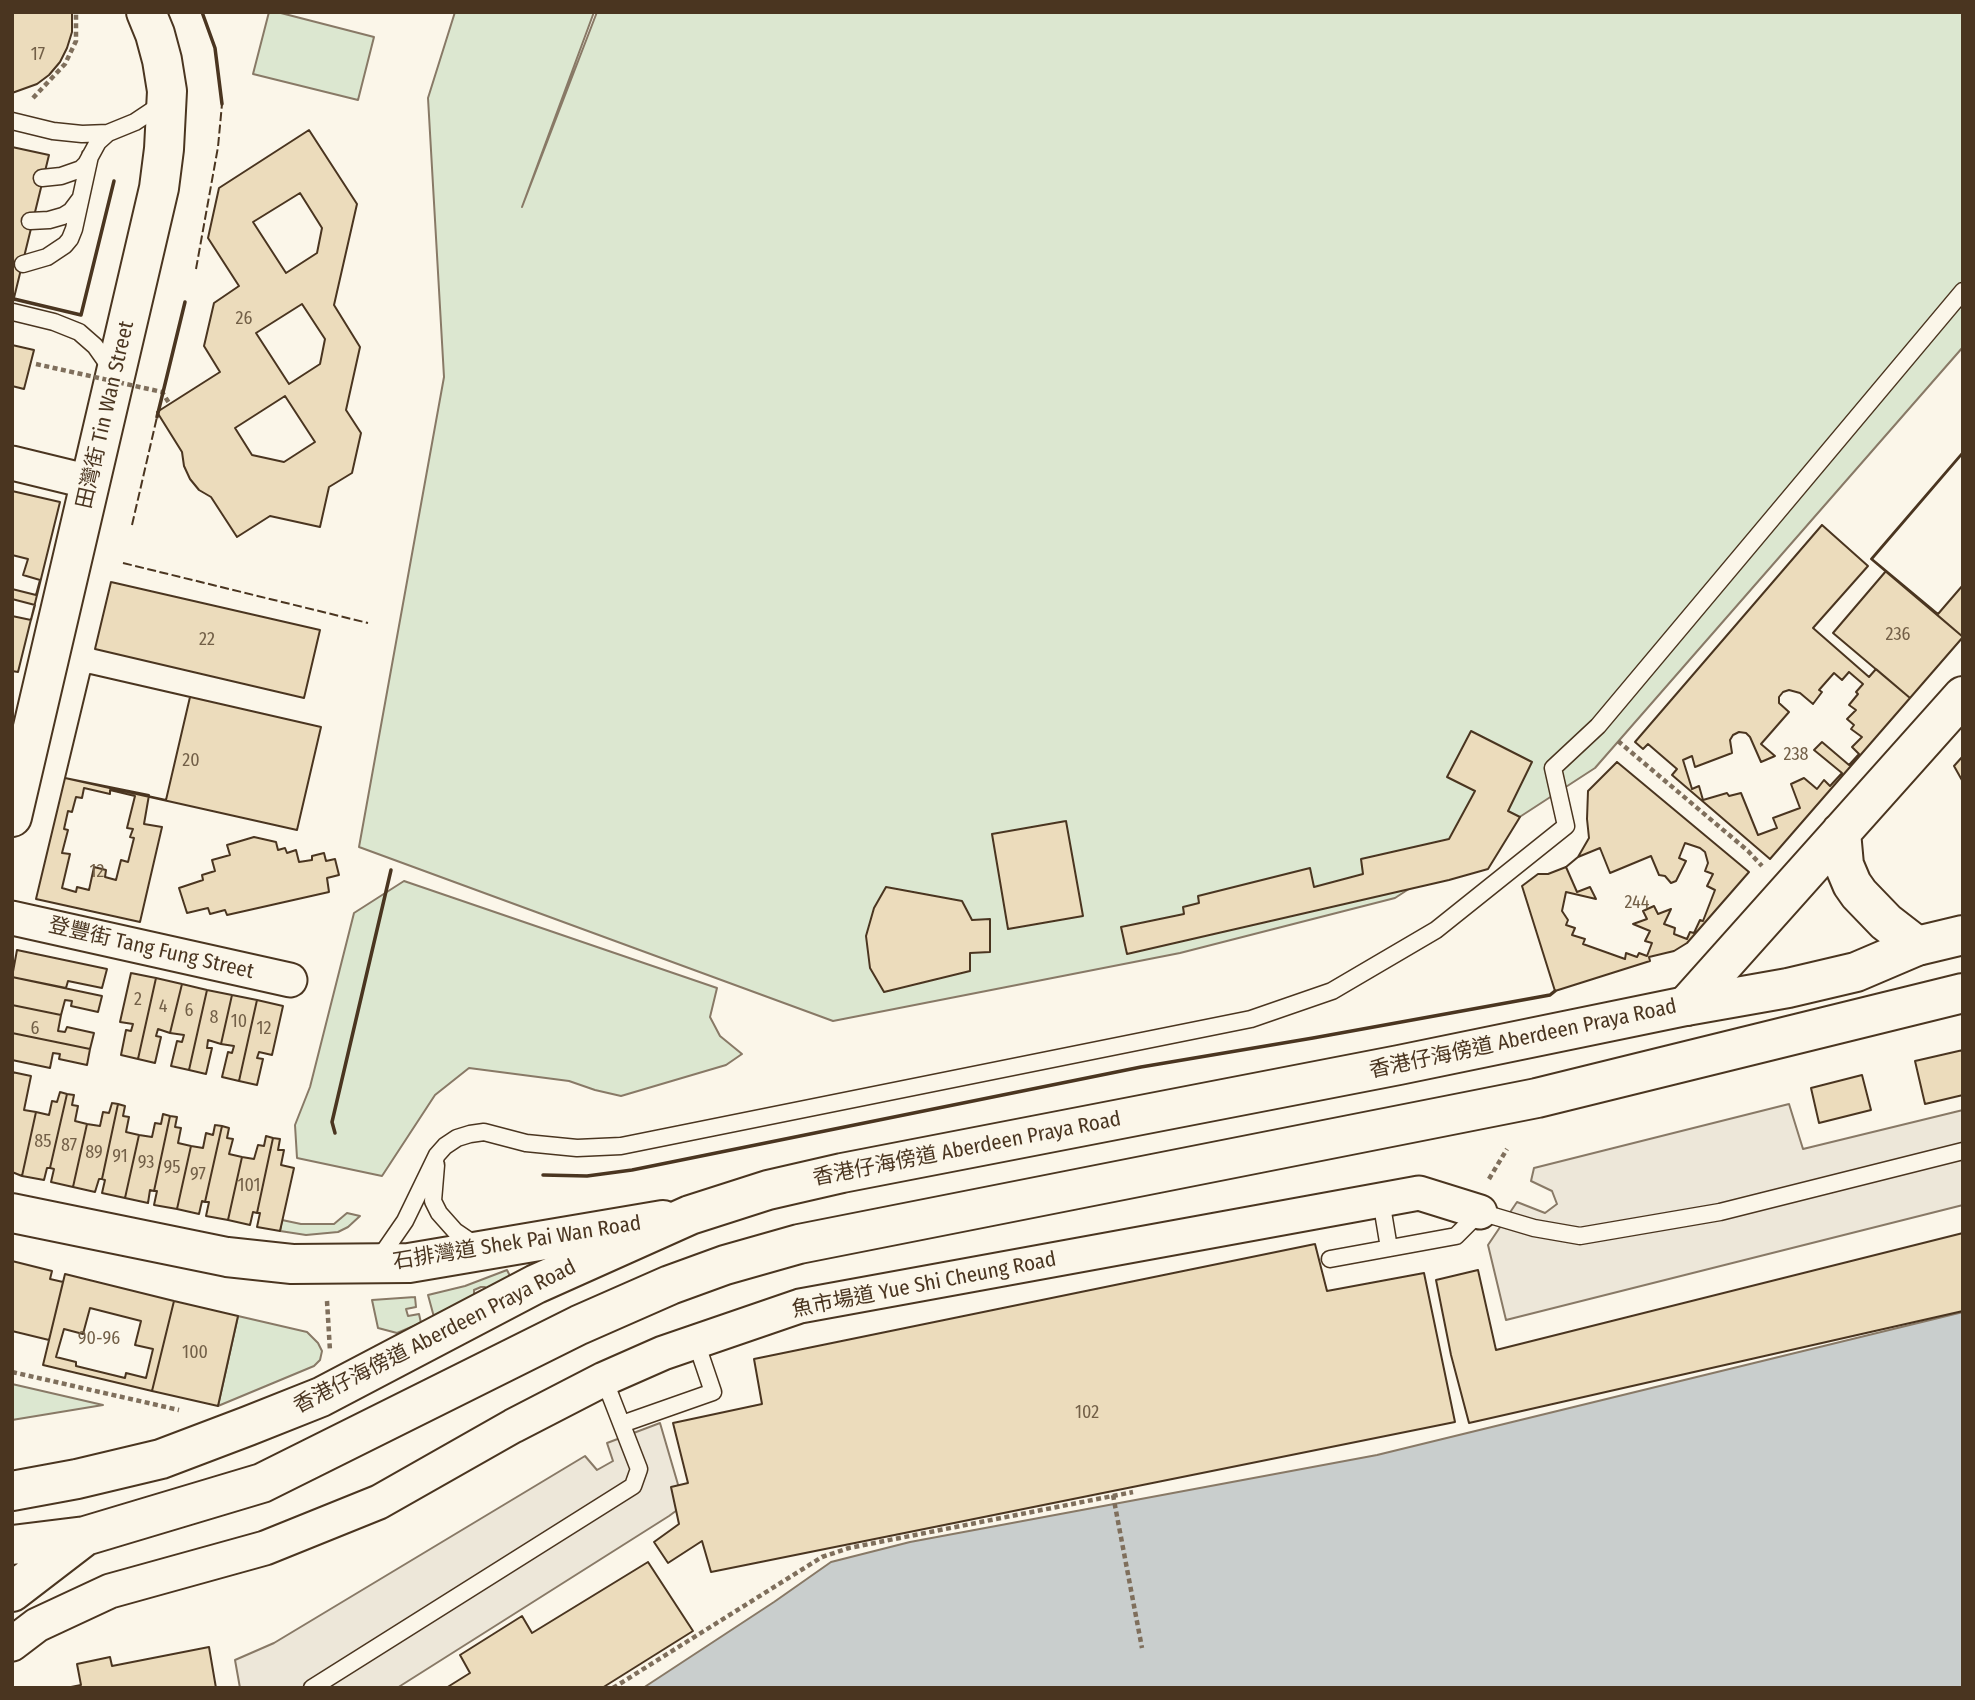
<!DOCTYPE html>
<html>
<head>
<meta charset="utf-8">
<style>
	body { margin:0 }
	#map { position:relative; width:1975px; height:1700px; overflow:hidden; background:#fbf6e9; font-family:"Fira Sans Condensed",sans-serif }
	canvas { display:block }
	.frame { position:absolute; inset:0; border:14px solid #4a3520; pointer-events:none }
</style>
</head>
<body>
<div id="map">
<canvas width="1975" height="1700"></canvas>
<div class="frame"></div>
</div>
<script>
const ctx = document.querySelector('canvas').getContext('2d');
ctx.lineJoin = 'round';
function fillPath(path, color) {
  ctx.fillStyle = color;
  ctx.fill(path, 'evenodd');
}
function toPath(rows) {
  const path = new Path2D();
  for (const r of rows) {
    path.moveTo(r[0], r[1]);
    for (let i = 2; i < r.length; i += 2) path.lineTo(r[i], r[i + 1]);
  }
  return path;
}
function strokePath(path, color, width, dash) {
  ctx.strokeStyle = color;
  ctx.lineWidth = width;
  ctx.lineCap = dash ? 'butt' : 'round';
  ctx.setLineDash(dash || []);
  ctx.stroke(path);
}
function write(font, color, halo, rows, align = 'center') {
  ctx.font = font + ' "Fira Sans Condensed","Noto Sans TC",sans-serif';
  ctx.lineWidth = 5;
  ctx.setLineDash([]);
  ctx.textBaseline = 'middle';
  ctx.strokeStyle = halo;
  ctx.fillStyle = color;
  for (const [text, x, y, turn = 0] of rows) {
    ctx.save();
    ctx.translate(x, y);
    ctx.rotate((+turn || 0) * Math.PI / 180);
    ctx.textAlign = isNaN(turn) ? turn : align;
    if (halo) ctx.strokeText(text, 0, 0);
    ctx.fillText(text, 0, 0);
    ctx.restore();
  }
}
const green = toPath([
	[269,12,277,12,374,37,358,100,253,74,269,12],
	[455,12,594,12,522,207,597,12,1963,12,1963,347,1595,768,1395,898,1180,953,833,1021,359,847,444,377,428,98,455,12],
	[404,881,717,988,710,1017,720,1036,742,1054,726,1065,621,1096,595,1090,569,1081,469,1068,435,1095,382,1176,297,1158,295,1125,310,1087,354,913,404,881],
	[347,1213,360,1216,348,1227,338,1232,306,1235,280,1231,282,1220,301,1224,334,1224,347,1213],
	[507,1270,513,1282,488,1294,485,1287,481,1287,474,1290,474,1296,434,1317,428,1295,465,1286,507,1270],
	[415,1297,416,1307,406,1309,408,1316,419,1314,421,1323,397,1333,378,1328,372,1300,415,1297],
	[238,1316,307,1332,318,1343,322,1351,320,1360,314,1366,218,1406,238,1316],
	[12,1384,103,1405,12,1420,12,1384]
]);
fillPath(green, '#dce7d0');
strokePath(green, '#887966', 2);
const parking = toPath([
	[1789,1104,1803,1149,1963,1110,1963,1205,1506,1320,1488,1245,1517,1202,1545,1213,1557,1204,1552,1191,1531,1181,1534,1168,1789,1104],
	[660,1423,684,1505,669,1516,397,1688,240,1688,235,1660,274,1643,585,1456,597,1470,613,1461,607,1443,660,1423]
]);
fillPath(parking, '#ede7d9');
strokePath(parking, '#887966', 2);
const water = toPath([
	[1963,1312,1963,1688,643,1688,774,1602,831,1562,910,1542,1377,1455,1963,1312]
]);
fillPath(water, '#c9cecd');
strokePath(water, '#887966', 2);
const building = toPath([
	[12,12,72,12,72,32,67,48,60,62,49,75,37,84,12,93,12,12],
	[309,130,357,204,334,305,360,347,346,410,361,433,352,473,329,487,320,527,270,516,237,537,211,497,199,490,190,479,184,466,182,452,157,412,220,372,204,346,214,303,239,286,208,238,219,188,309,130],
	[300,193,322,228,317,253,286,273,253,222,300,193],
	[302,304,325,339,320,364,289,384,256,333,302,304],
	[285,396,315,442,284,462,252,455,235,428,285,396],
	[12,147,49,155,12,306,12,147],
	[12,345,34,350,24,389,12,386,12,345],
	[1963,452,1963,637,1871,559,1963,452],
	[1963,453,1963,585,1938,614,1872,559,1963,453],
	[12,491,60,502,18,672,12,671,12,491],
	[1822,525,1868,566,1813,628,1869,677,1876,669,1910,698,1770,859,1672,775,1677,769,1648,744,1643,749,1635,742,1822,525],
	[12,555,28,559,23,575,40,580,36,595,12,589,12,555],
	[1886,571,1963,637,1910,698,1833,633,1886,571],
	[111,582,320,630,304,698,95,649,111,582],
	[12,599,35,605,31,620,12,616,12,599],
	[1849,672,1863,684,1856,692,1858,694,1849,705,1856,710,1847,719,1854,725,1851,729,1862,737,1852,747,1859,754,1849,765,1822,742,1814,750,1842,773,1830,786,1824,780,1817,789,1804,778,1791,784,1800,808,1773,818,1777,828,1758,835,1741,793,1729,796,1727,793,1703,800,1699,786,1692,789,1683,760,1692,756,1695,767,1732,753,1730,740,1733,735,1739,732,1746,733,1750,737,1761,762,1775,756,1761,744,1789,712,1779,703,1779,697,1783,692,1789,690,1800,693,1813,704,1822,692,1819,690,1834,673,1842,680,1849,672],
	[90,674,321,727,297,830,65,778,90,674],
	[90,674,190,697,166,800,65,778,90,674],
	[1471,731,1532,762,1508,811,1520,817,1488,869,1449,880,1127,954,1121,927,1184,914,1183,907,1199,903,1198,896,1310,868,1314,887,1363,874,1361,859,1449,839,1475,791,1447,777,1471,731],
	[1963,756,1963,782,1954,766,1963,756],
	[1617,762,1749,872,1687,943,1674,951,1649,957,1650,961,1555,991,1522,886,1538,874,1548,874,1566,867,1578,857,1589,838,1587,819,1588,791,1617,762],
	[65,778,149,795,144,824,162,827,140,922,36,899,65,778],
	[84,788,110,794,110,790,135,796,127,828,133,829,130,837,134,838,128,862,121,860,116,880,105,877,106,870,94,867,89,890,77,887,76,892,62,888,70,854,62,853,68,830,64,829,68,811,72,812,76,797,82,798,84,788],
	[1066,821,1083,916,1008,929,992,834,1066,821],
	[254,837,276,842,278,850,285,848,287,853,296,850,299,862,312,860,312,856,324,853,326,861,335,859,339,875,327,878,329,892,227,915,225,910,210,914,208,908,187,913,179,888,203,880,202,875,215,871,212,860,230,855,227,845,254,837],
	[1685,843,1700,848,1705,852,1708,863,1705,871,1713,874,1707,886,1715,890,1703,921,1700,920,1694,933,1690,932,1687,939,1674,934,1675,928,1664,924,1671,909,1658,914,1654,906,1643,911,1647,919,1633,924,1650,931,1645,941,1652,943,1647,956,1639,953,1637,957,1626,953,1625,959,1583,944,1585,939,1572,935,1575,928,1566,925,1568,920,1562,911,1566,892,1596,899,1590,887,1577,892,1566,867,1578,857,1600,848,1610,873,1651,856,1659,875,1665,876,1671,883,1676,881,1686,861,1679,858,1685,843],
	[886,887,962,901,972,920,990,919,990,952,970,953,970,971,884,992,870,968,866,936,874,908,886,887],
	[17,950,107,969,102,988,68,981,66,988,12,977,17,950],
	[131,973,156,978,138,1059,121,1055,126,1030,131,1031,133,1024,120,1022,131,973],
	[12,977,102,996,98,1012,71,1006,72,1001,65,1000,61,1015,12,1005,12,977],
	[156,978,182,984,170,1033,158,1029,156,1036,161,1037,155,1063,138,1059,156,978],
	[182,984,207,990,189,1070,171,1066,177,1041,182,1042,184,1035,170,1033,182,984],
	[207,990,232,995,221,1044,208,1040,207,1048,212,1048,206,1074,189,1070,207,990],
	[232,995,257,1000,239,1081,222,1077,228,1052,232,1053,234,1046,221,1044,232,995],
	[257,1000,283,1006,272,1055,259,1052,257,1058,263,1059,257,1085,239,1081,257,1000],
	[12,1005,61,1015,58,1031,65,1032,67,1027,94,1033,90,1049,12,1033,12,1005],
	[12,1033,90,1049,87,1065,59,1059,60,1054,53,1053,50,1068,12,1060,12,1033],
	[1963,1050,1963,1095,1925,1104,1915,1061,1963,1050],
	[12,1072,31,1076,24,1110,36,1112,22,1176,12,1172,12,1072],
	[1862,1075,1871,1110,1819,1123,1811,1088,1862,1075],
	[60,1092,67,1094,50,1168,47,1168,44,1180,22,1176,36,1112,49,1115,52,1101,57,1102,60,1092],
	[67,1094,74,1095,72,1105,78,1106,75,1121,87,1124,73,1187,51,1182,54,1169,50,1168,67,1094],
	[112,1103,118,1104,102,1179,99,1179,95,1192,73,1187,87,1124,100,1126,103,1112,109,1113,112,1103],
	[118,1104,125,1106,123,1116,129,1117,126,1132,139,1135,125,1198,102,1193,105,1180,102,1179,118,1104],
	[163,1114,170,1116,154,1191,150,1190,148,1203,125,1198,139,1135,152,1137,155,1123,161,1124,163,1114],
	[170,1116,177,1117,175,1127,181,1128,178,1143,191,1146,177,1209,154,1205,157,1191,154,1191,170,1116],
	[215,1125,222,1126,205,1202,202,1201,199,1214,177,1209,191,1146,203,1148,206,1133,213,1135,215,1125],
	[222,1126,229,1128,227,1138,233,1139,229,1154,242,1157,228,1220,206,1216,209,1202,205,1202,222,1126],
	[266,1136,273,1138,257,1213,253,1212,250,1225,228,1220,242,1157,254,1159,258,1145,264,1146,266,1136],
	[273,1138,280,1139,278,1150,284,1150,281,1165,294,1168,280,1231,257,1227,260,1213,257,1213,273,1138],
	[1963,1233,1963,1311,1469,1423,1451,1355,1436,1280,1478,1270,1496,1350,1963,1233],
	[1315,1244,1327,1291,1424,1273,1455,1422,711,1572,702,1541,668,1563,654,1542,679,1524,671,1487,688,1483,673,1423,762,1404,754,1359,1315,1244],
	[12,1261,52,1271,50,1279,63,1282,49,1340,12,1331,12,1261],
	[65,1274,174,1301,152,1391,43,1365,65,1274],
	[174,1301,238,1316,218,1406,152,1391,174,1301],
	[90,1308,141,1321,135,1345,153,1349,146,1378,126,1373,125,1378,76,1366,76,1362,56,1357,64,1329,83,1334,90,1308],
	[648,1562,693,1631,602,1688,446,1688,470,1673,460,1655,522,1616,532,1633,648,1562],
	[209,1647,216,1688,66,1688,81,1685,77,1664,110,1657,112,1666,209,1647]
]);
fillPath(building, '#ecdcbc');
strokePath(building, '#4a3520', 2);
const lane = toPath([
	[12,121,53,131,82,134,108,133,135,122,153,110,160,102],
	[42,178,61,176,81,169,86,164,98,142,108,133],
	[30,221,49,220,63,216,71,211,80,199],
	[23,264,47,257,65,245,70,239,74,229,90,156],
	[13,312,54,322,79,332,95,346,107,363,109,372],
	[436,1165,433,1201,439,1213,455,1231,477,1246],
	[1381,1200,1389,1248],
	[373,1259,385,1250,405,1221,437,1155,445,1146,457,1138,470,1134,484,1132,526,1143,577,1148,621,1146,1251,1019,1332,991,1436,930,1566,826,1553,768,1598,726,1963,291],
	[1330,1259,1456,1236,1480,1212,1534,1228,1580,1236,1720,1212,1963,1151],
	[622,1424,713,1392,696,1342],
	[312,1688,633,1486,639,1469,604,1379]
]);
const street = toPath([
	[12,463,90,482],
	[12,918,290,980],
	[12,1644,37,1625,110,1591,265,1548,379,1502,513,1426,604,1379,663,1353,800,1306,1419,1193,1480,1212]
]);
const secondary = toPath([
	[12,817,159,188,164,149,167,91,162,60,155,34,146,12],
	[1841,832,1844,865,1852,884,1859,894,1886,922,1917,946],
	[1686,1006,1963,696],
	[12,1213,227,1257,292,1264,409,1263,663,1220]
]);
const primary = toPath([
	[12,1491,77,1479,161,1459,248,1426,321,1397,536,1284,690,1215,768,1190,842,1173,1399,1065,1686,1006,1788,988,1856,972,1917,946,1963,935],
	[12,1545,85,1536,262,1483,579,1325,670,1285,725,1265,799,1244,1537,1098,1963,993],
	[12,1592,85,1536]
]);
strokePath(lane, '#4a3520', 19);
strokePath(street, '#4a3520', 37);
strokePath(secondary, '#4a3520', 42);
strokePath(primary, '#4a3520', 42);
strokePath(toPath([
	[33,98,65,64,76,41,76,12],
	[1618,741,1748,851,1762,866],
	[1489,1179,1507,1149],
	[327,1301,330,1351],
	[12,1372,179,1410],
	[1113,1495,1142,1648],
	[613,1688,822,1557,849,1548,1133,1492]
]), '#7f6f5c', 4.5, [5, 3.5]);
strokePath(lane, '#fbf6e9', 16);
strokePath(street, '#fbf6e9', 33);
strokePath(secondary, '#fbf6e9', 38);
strokePath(primary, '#fbf6e9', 38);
strokePath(toPath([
	[36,364,162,392,169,403]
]), '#7f6f5c', 4.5, [5, 3.5]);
strokePath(toPath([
	[196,269,218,147,222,104],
	[132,525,157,417],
	[123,563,368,623]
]), '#4a3520', 2, [9, 3.5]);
strokePath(toPath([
	[202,12,215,48,222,104],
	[14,299,81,315,114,181],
	[157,417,185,302],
	[335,1133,332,1122,391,870],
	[543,1175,587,1176,632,1170,1141,1067,1313,1038,1550,995,1555,991]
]), '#4a3520', 3.5);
write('18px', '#725f47', null, [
	["17",38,55],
	["26",244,319],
	["236",1898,635],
	["22",207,640],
	["238",1796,755],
	["20",191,761],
	["12",97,872],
	["244",1637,903],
	["2",138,1000],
	["4",163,1007],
	["6",189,1011],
	["8",214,1018],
	["10",239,1022],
	["6",35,1029],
	["12",264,1029],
	["85",43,1142],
	["87",69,1146],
	["89",94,1153],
	["91",120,1157],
	["93",146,1163],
	["95",172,1168],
	["97",198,1175],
	["101",249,1186],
	["90-96",99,1339],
	["100",195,1353],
	["102",1087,1413]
]);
write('21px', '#4a3520', '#fbf6e9', [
	["田灣街 Tin Wan Street",106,415,-77],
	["登豐街 Tang Fung Street",151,949,13],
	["香港仔海傍道 Aberdeen Praya Road",1523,1039,-12],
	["香港仔海傍道 Aberdeen Praya Road",967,1149,-11],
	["石排灣道 Shek Pai Wan Road",517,1243,-9],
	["魚市場道 Yue Shi Cheung Road",924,1285,-11],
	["香港仔海傍道 Aberdeen Praya Road",435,1337,-27]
]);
</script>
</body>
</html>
